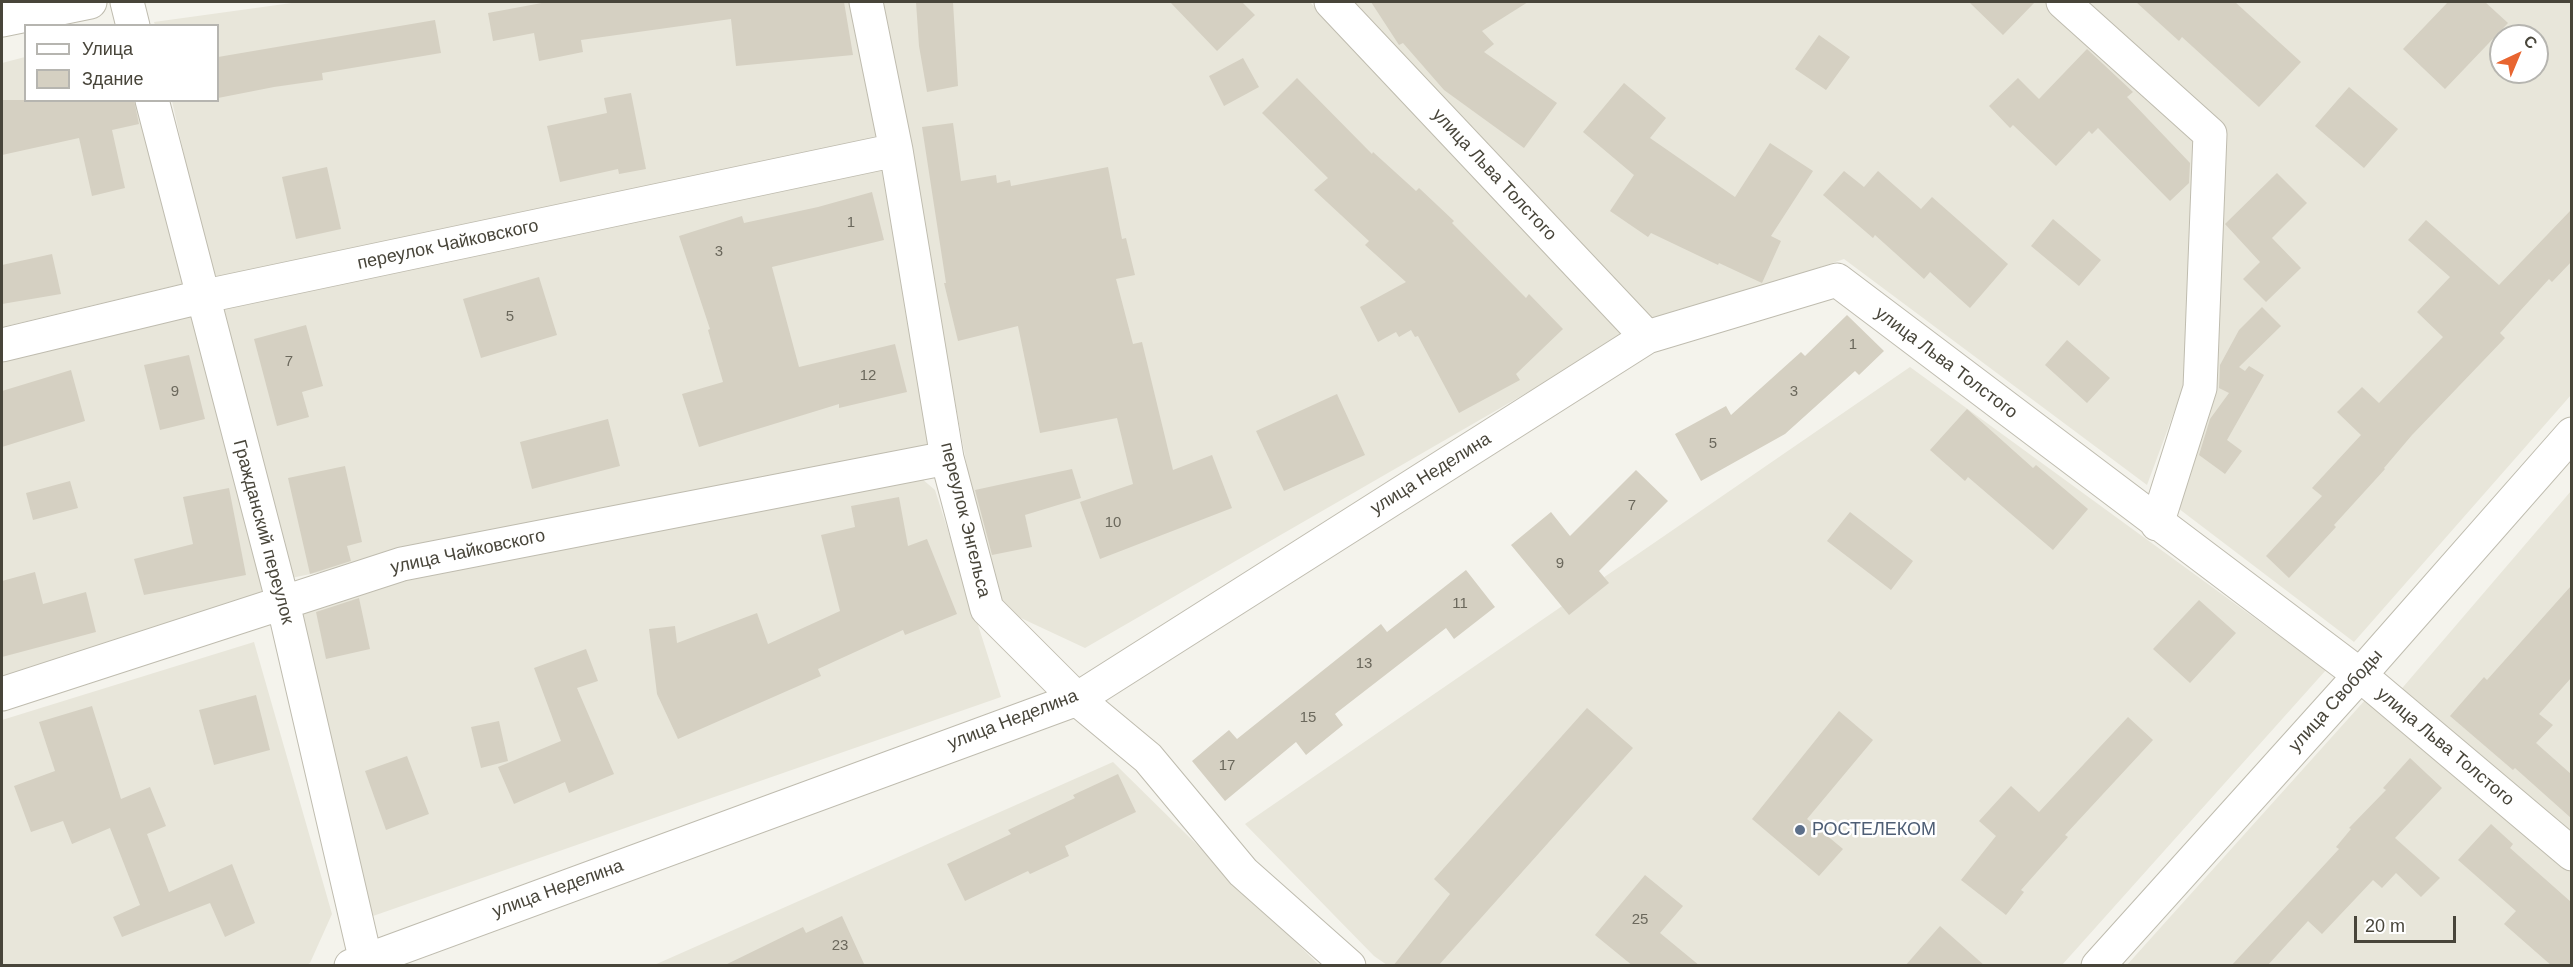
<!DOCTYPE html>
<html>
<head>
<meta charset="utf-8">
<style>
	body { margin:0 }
	#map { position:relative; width:2573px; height:967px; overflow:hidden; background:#f4f3ec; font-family:Arial,sans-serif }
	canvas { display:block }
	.frame { position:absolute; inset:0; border:3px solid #48453a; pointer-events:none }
	.legend { position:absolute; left:24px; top:24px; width:195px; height:78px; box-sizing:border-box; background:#fff; border:2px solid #b6b5b0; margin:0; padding:8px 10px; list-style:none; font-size:18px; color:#48453a }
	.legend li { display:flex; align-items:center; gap:12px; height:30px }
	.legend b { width:30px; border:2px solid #b6b5b0 }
	.north { position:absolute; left:2489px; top:24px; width:60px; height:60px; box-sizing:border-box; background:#fff; border:2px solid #b6b5b0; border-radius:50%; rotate:44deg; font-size:16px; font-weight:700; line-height:24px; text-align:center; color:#48453a }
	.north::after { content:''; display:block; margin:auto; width:21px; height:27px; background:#e86530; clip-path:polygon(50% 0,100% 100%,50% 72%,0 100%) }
	.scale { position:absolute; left:2354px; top:916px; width:102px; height:27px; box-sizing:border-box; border:3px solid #48453a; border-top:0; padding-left:8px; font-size:18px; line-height:21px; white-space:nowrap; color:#48453a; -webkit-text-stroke:4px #fff; paint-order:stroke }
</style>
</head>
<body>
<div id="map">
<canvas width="2573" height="967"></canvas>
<div class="frame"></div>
<ul class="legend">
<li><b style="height:8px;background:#fff"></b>Улица</li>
<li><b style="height:16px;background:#d5d0c2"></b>Здание</li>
</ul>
<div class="north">С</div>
<div class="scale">20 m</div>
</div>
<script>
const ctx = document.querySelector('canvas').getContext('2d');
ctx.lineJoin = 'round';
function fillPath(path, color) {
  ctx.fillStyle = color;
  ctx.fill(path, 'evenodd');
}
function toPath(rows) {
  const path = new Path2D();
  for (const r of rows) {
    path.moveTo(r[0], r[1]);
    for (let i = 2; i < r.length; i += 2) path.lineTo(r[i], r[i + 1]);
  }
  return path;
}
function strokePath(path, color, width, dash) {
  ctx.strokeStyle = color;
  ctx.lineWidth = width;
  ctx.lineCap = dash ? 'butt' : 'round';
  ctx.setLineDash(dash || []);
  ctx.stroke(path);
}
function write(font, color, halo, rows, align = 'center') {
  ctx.font = font + ' Arial,sans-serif';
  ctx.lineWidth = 5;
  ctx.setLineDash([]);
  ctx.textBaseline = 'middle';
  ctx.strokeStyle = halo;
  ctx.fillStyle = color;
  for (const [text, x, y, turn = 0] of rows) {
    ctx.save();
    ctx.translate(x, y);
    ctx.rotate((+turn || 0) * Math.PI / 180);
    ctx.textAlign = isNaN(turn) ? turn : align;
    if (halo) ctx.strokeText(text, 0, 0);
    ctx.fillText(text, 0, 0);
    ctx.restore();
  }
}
fillPath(toPath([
	[299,2,859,2,884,142,212,280,172,101,218,100,218,26,155,25,154,22],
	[880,2,1310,2,1625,336,1085,648,993,605],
	[1347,2,2059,2,2205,134,2193,361,2147,485,1844,259,1657,323],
	[2079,2,2571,2,2571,395,2354,642,2170,502,2215,130],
	[2501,36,2537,36,2537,72,2501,72],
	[25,57,26,100,144,101,190,282,2,327,2,63],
	[886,166,932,449,291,578,223,308],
	[195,310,264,596,2,678,2,357],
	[1910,367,2326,670,2062,965,1387,965,1374,956,1245,824],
	[914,472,935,490,1001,697,373,916,292,605,408,569],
	[2571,491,2571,838,2398,693],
	[254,642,332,914,310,963,305,966,2,966,2,720],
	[2366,699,2571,868,2571,965,2126,966],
	[1113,762,1319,965,652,966]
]), '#e8e6da');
fillPath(toPath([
	[547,2,844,2,853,55,736,66,731,19,581,40,583,52,539,61,534,33,493,41,488,13],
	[916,2,953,2,958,86,927,92,919,46],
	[1170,2,1242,2,1255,15,1217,51],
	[1371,2,1528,2,1482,31,1494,44,1484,52,1557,103,1524,148,1444,90,1403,43,1399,45],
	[1969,2,2035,2,2003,35],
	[2136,2,2235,2,2301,62,2259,107,2182,37,2179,41],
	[2448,2,2485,2,2508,23,2445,89,2403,49],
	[435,20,441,53,322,73,323,80,274,87,218,98,218,57],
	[1819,35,1850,57,1826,90,1795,69],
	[2087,49,2133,92,2127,97,2190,163,2189,183,2170,201,2098,128,2092,134,2089,131,2056,166,2013,125,2010,128,1989,106,2018,78,2039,99],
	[1243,58,1259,87,1224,106,1209,76],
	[1297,78,1372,154,1373,152,1416,191,1419,188,1454,221,1452,223,1526,298,1529,294,1563,329,1516,374,1520,380,1459,413,1418,336,1415,337,1411,330,1399,337,1396,332,1378,342,1360,307,1406,282,1365,245,1369,241,1314,190,1328,178,1262,113],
	[1624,83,1666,118,1650,138,1735,197,1770,143,1813,171,1771,236,1781,241,1762,283,1719,263,1718,265,1651,233,1648,237,1610,211,1634,175,1583,132],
	[2349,87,2398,129,2364,168,2315,126],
	[631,93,646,169,619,174,618,169,560,182,547,126,607,113,604,98],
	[2,100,134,100,139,124,112,130,125,188,92,196,79,138,2,155],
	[953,123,961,181,996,175,997,183,1010,180,1011,186,1108,167,1122,239,1126,238,1135,275,1116,279,1133,344,1142,342,1173,470,1212,455,1232,508,1100,559,1080,502,1133,484,1117,418,1040,433,1018,326,958,341,944,283,946,283,922,127],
	[327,167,341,229,296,239,282,177],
	[1844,171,1864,187,1878,171,1921,209,1932,197,2008,264,1970,308,1930,272,1924,279,1875,235,1873,238,1823,195],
	[2277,173,2307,203,2272,238,2301,268,2266,302,2243,279,2260,262,2225,224],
	[872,192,884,240,772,267,799,367,895,344,907,392,839,408,839,404,699,447,682,394,723,382,708,330,710,329,679,236,742,216,744,223,818,207],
	[2571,210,2571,262,2552,282,2549,279,2500,333,2505,338,2412,435,2384,468,2385,469,2334,525,2336,527,2289,578,2266,556,2322,496,2312,488,2361,435,2337,412,2362,387,2379,403,2443,337,2417,312,2450,277,2408,240,2426,220,2499,285],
	[2053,219,2101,260,2079,286,2031,246],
	[52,254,61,294,2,304,2,265],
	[539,277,557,335,481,358,463,299],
	[2262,307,2281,326,2239,367,2245,371,2249,366,2264,375,2227,440,2242,451,2225,474,2199,455,2210,419,2229,393,2219,388,2220,365,2239,330],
	[1847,315,1884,351,1859,375,1855,371,1785,434,1701,481,1675,434,1726,406,1731,415,1801,352,1805,356],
	[306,325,323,386,302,392,309,417,277,426,254,339],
	[2067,340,2110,378,2087,403,2045,365],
	[189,355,205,419,160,430,144,365],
	[71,370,85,421,2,447,2,391],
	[1337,394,1365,455,1284,491,1256,431],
	[1967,409,2033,468,2036,465,2088,509,2053,550,1968,477,1965,481,1930,450],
	[608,419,620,466,532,489,520,442],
	[345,466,362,542,347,546,351,561,310,574,288,478],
	[1072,469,1081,498,1025,515,1032,547,992,555,975,490],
	[1636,470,1668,501,1599,571,1609,583,1569,615,1511,545,1551,512,1570,536],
	[70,481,78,508,33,520,26,493],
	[229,488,246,575,144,595,134,559,193,544,183,497],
	[899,497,908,546,927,539,957,614,905,635,903,630,818,669,821,676,678,739,657,694,649,629,675,626,677,643,757,613,768,644,840,611,821,535,855,527,851,506],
	[1850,512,1913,561,1891,590,1827,541],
	[1466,570,1495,607,1454,639,1446,628,1335,714,1343,725,1306,755,1296,742,1225,801,1192,761,1229,730,1237,739,1381,624,1387,632],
	[35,572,43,604,86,592,96,632,2,657,2,581],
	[2571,586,2571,678,2539,714,2553,725,2536,743,2571,774,2571,818,2515,768,2513,770,2450,716,2484,677,2487,680],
	[359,598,370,649,326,659,316,612],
	[2199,600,2236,633,2190,683,2153,649],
	[586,649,598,681,577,688,614,774,569,793,565,782,514,804,498,767,561,741,534,668],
	[256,695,270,750,214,765,199,710],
	[92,706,121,799,150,787,166,826,147,834,169,892,232,864,255,923,225,937,210,903,122,937,113,917,140,905,110,828,72,844,63,821,31,832,14,786,55,771,39,722],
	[1587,708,1633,748,1438,966,1393,966,1450,894,1434,879],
	[1839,711,1873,740,1807,819,1843,849,1819,876,1752,819],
	[2128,717,2153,740,2065,835,2068,837,2021,890,2024,892,2006,915,1961,880,1996,836,1979,821,2011,786,2039,812],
	[499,721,508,761,481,768,471,727],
	[407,756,429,814,386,830,365,771],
	[2410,758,2442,788,2395,838,2440,878,2421,897,2396,873,2382,888,2373,880,2322,934,2308,921,2267,966,2231,966,2339,849,2336,847,2351,829,2349,828,2386,790,2383,788],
	[1118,774,1136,812,1065,846,1069,856,1030,874,1028,871,965,901,947,864,1011,834,1008,830,1075,798,1073,795],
	[2491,824,2513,844,2510,848,2571,902,2571,966,2552,966,2504,924,2516,911,2458,860],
	[1645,875,1683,906,1660,933,1700,966,1633,966,1595,935],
	[842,916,865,966,723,966,803,927,806,933],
	[1940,926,1985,966,1905,966]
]), '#d5d0c2');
const minor = toPath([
	[127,2,133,26],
	[866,2,896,150,947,458,987,609,1077,699,1148,758,1243,872,1349,966],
	[1331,2,1647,337,1837,280,2360,675,2572,854],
	[2063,2,2210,134,2200,388,2157,524],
	[2,20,90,2],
	[152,100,283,603,367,966],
	[2,345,201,297,896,150],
	[2,694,402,564,947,458],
	[351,966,1077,699,1647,337],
	[2098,966,2360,675,2572,434]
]);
strokePath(minor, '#bfbcaf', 35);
strokePath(minor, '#fff', 33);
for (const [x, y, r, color] of [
	[1800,830,6,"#5c6f8a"]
]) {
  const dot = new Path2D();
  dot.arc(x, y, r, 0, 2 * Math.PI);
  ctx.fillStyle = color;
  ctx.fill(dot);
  strokePath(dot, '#fff', 2);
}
write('15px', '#6b685c', null, [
	["1",851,223],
	["3",719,252],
	["5",510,317],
	["1",1853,345],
	["7",289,362],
	["12",868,376],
	["9",175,392],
	["3",1794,392],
	["5",1713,444],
	["7",1632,506],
	["10",1113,523],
	["9",1560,564],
	["11",1460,604],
	["13",1364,664],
	["15",1308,718],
	["17",1227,766],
	["25",1640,920],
	["23",840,946]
]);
write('18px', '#48453a', '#fff', [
	["улица Льва Толстого",1494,175,47],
	["переулок Чайковского",448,245,-12],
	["улица Льва Толстого",1946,363,37],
	["улица Неделина",1431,474,-32],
	["переулок Энгельса",965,520,76],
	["Гражданский переулок",263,532,75],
	["улица Чайковского",468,552,-12],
	["улица Свободы",2336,701,-48],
	["улица Неделина",1013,720,-21],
	["улица Льва Толстого",2445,747,40],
	["улица Неделина",558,889,-20]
]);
write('18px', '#4e5e75', '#fff', [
	["РОСТЕЛЕКОМ",1812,830]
], 'left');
</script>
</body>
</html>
